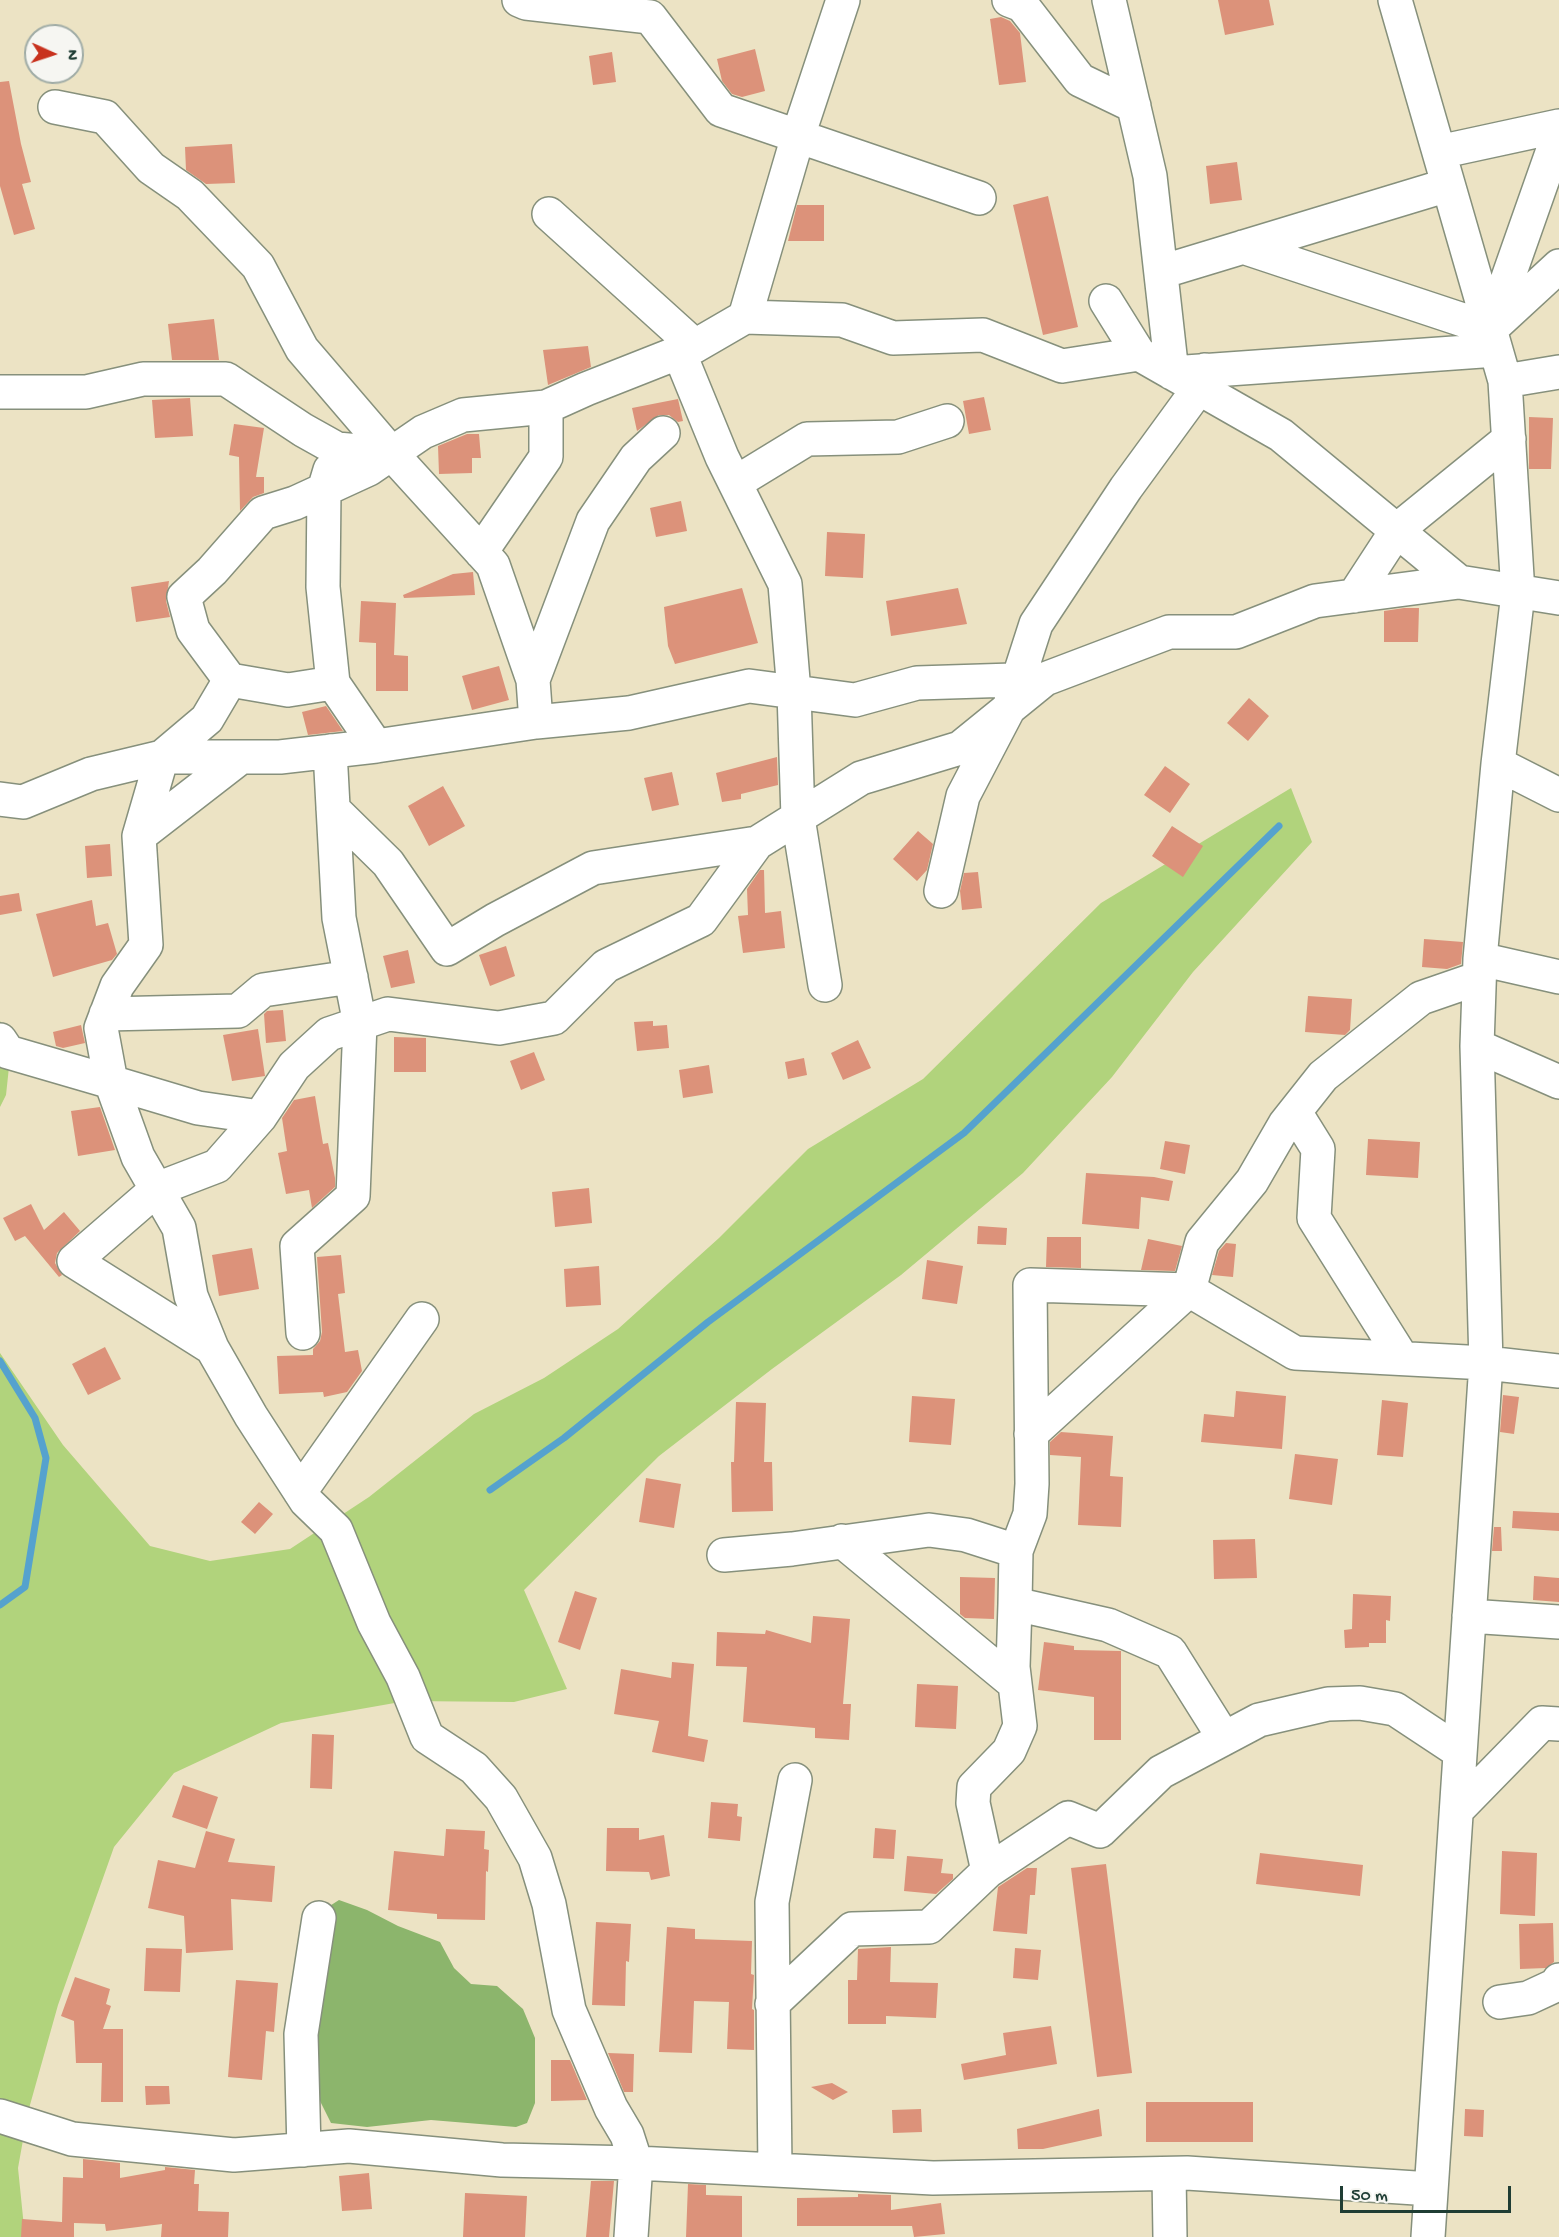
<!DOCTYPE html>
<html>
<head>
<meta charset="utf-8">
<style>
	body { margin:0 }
	#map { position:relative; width:1559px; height:2237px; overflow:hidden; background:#ece3c4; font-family:"Gochi Hand",sans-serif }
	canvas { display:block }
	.north { position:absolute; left:24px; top:24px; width:60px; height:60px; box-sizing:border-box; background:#f6f6f2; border:2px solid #a0aca6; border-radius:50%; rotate:93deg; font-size:16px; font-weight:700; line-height:24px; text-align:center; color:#1f3d34 }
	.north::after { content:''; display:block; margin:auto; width:21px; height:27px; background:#c8321e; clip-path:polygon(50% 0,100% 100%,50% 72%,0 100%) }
	.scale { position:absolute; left:1340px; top:2186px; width:171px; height:27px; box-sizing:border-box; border:3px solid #1f3d34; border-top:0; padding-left:8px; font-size:18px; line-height:21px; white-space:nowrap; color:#1f3d34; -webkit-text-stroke:4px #f6f6f2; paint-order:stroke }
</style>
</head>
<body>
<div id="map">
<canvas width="1559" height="2237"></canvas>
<div class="north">N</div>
<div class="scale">50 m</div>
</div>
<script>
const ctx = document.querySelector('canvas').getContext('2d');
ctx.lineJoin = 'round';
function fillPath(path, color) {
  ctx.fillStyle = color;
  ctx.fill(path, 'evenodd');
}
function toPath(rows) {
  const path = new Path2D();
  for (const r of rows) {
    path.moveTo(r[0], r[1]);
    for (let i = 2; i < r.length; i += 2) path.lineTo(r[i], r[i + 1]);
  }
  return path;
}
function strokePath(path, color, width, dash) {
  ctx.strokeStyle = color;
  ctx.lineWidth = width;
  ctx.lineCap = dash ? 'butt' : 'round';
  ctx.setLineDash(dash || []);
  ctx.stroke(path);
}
fillPath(toPath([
	[1291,788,1312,842,1193,972,1112,1077,1023,1173,901,1275,772,1369,659,1456,524,1590,567,1689,514,1702,406,1701,281,1723,174,1773,114,1847,58,2005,28,2112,18,2168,25,2237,0,2237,0,1353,63,1445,150,1546,210,1561,290,1549,369,1497,474,1414,544,1378,618,1329,719,1238,808,1149,923,1079,1101,903],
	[0,1021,12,1039,6,1095,0,1107]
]), '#b1d37c');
fillPath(toPath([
	[339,1900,367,1910,398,1926,440,1942,454,1968,471,1984,497,1986,523,2009,535,2038,535,2103,527,2123,516,2127,431,2120,367,2127,331,2123,308,2077,325,1909]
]), '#8cb56c');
strokePath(toPath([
	[0,1361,35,1418,46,1458,25,1587,0,1605],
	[490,1490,564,1438,708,1322,964,1133,1279,826]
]), '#55a2ce', 7);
fillPath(toPath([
	[1218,0,1269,0,1274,25,1225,35],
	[1001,17,1010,21,1020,33,1026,82,999,85,990,19],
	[755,49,765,91,742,97,732,94,722,81,717,59],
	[612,52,616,82,593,85,589,56],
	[9,81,21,144,31,182,22,184,35,229,14,235,0,186,0,82],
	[232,144,235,183,206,184,186,170,185,147],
	[1237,162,1242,200,1210,204,1206,166],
	[1048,196,1078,327,1043,335,1013,205],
	[797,205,824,205,824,241,788,241],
	[214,319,219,360,172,360,168,324],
	[588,346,591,367,548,385,543,350],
	[984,397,991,430,969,434,963,401],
	[190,398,193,436,155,438,152,400],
	[678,399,683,421,678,422,669,415,659,415,637,431,632,408],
	[1529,417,1553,418,1551,469,1529,469],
	[234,424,264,428,256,477,264,477,264,493,253,497,240,511,239,457,229,455],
	[467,434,479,434,481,458,472,458,472,473,439,474,438,446],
	[681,501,687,531,656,537,650,508],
	[827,532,865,534,863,578,825,576],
	[473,572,475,595,404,598,403,595,453,574],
	[169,581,166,601,170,617,136,622,131,587],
	[742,588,758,643,675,664,668,646,664,607],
	[958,588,967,624,891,636,886,601],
	[361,601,396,603,394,655,408,656,408,691,376,691,376,643,359,642],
	[1404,608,1419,608,1418,642,1384,642,1384,611],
	[499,666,509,700,472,710,462,676],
	[1249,698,1269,716,1248,741,1227,723],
	[326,706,343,731,308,735,302,712],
	[777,757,778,785,741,794,741,799,722,802,716,773],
	[1165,766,1190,784,1170,813,1144,795],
	[672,772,679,805,652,811,644,778],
	[443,786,465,826,429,846,408,806],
	[1172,826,1203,846,1183,877,1152,856],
	[918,831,933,844,927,870,917,881,893,859],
	[110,844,112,876,87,878,85,846],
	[760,870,764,870,765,913,781,911,785,948,743,953,738,916,748,915,747,889],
	[978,872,982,908,962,910,960,891,964,873],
	[19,893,22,911,0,915,0,896],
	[92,900,96,926,108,923,117,954,112,960,53,977,36,914],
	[1424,939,1463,942,1461,964,1447,969,1422,967],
	[506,946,515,976,490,986,479,955],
	[408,950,415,983,391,988,383,956],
	[1308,996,1352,999,1350,1030,1345,1035,1305,1032],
	[283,1010,286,1041,266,1043,264,1014,267,1011],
	[653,1021,653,1026,667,1025,669,1048,637,1051,634,1022],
	[81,1025,85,1043,63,1048,56,1046,53,1032],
	[258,1029,265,1076,232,1081,223,1035],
	[394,1037,426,1038,426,1072,394,1072],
	[858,1040,871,1068,843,1080,831,1053],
	[534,1052,545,1080,521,1090,510,1061],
	[804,1058,807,1075,788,1079,785,1062],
	[709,1065,713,1093,683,1098,679,1070],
	[315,1096,323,1144,328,1143,335,1178,335,1187,312,1208,309,1190,286,1194,278,1153,287,1151,282,1118,294,1100],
	[100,1107,115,1150,78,1156,71,1111],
	[1368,1139,1420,1142,1418,1178,1366,1175],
	[1165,1141,1190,1145,1185,1174,1160,1169],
	[1086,1173,1154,1177,1173,1181,1169,1201,1141,1197,1139,1229,1082,1224],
	[589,1188,592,1223,555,1227,552,1192],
	[31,1204,44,1230,64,1212,80,1231,57,1253,55,1263,62,1275,59,1277,25,1236,15,1241,3,1218],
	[978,1226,1007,1228,1006,1245,977,1244],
	[1047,1237,1081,1237,1081,1268,1046,1267],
	[1148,1239,1182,1246,1175,1271,1141,1270],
	[1226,1243,1236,1244,1233,1277,1212,1275,1219,1251],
	[252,1248,259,1289,219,1296,212,1255],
	[341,1255,345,1293,338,1294,345,1352,358,1350,362,1371,347,1392,324,1397,323,1392,279,1394,277,1356,313,1355,313,1349,320,1341,322,1332,317,1257],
	[927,1260,963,1266,957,1304,922,1299],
	[599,1266,601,1305,566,1307,564,1269],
	[105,1347,121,1379,88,1395,72,1364],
	[1236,1391,1286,1396,1282,1449,1201,1442,1204,1414,1234,1417],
	[1503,1395,1519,1397,1514,1434,1500,1432],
	[912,1396,955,1399,951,1445,909,1442],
	[1382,1400,1408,1403,1403,1457,1377,1455],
	[736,1402,766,1403,764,1462,772,1462,773,1511,732,1512,731,1462,734,1462],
	[1061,1432,1113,1436,1110,1476,1123,1477,1121,1527,1078,1525,1081,1457,1050,1455,1050,1442],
	[1295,1454,1338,1459,1332,1505,1289,1499],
	[646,1478,681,1484,674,1528,639,1522],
	[259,1502,273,1514,255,1534,241,1522],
	[1513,1511,1559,1513,1559,1531,1512,1528],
	[1494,1527,1501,1527,1502,1551,1492,1551],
	[1255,1539,1257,1578,1214,1579,1213,1540],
	[1534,1576,1559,1578,1559,1602,1533,1600],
	[960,1577,995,1578,994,1619,965,1618,960,1614],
	[575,1591,597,1598,580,1650,558,1642],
	[1353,1594,1391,1596,1390,1621,1386,1620,1386,1643,1369,1643,1369,1647,1345,1648,1344,1630,1352,1629],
	[813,1616,850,1619,843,1704,851,1704,849,1740,815,1738,815,1728,743,1722,747,1667,716,1666,717,1632,765,1634,766,1630,811,1643],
	[1044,1642,1074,1646,1074,1650,1121,1651,1121,1740,1094,1740,1094,1697,1038,1690],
	[672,1662,694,1664,688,1736,708,1740,704,1762,652,1752,659,1721,614,1714,621,1669,671,1678],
	[917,1684,958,1686,956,1729,915,1727],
	[312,1734,334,1735,332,1789,310,1788],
	[183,1785,218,1797,207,1829,172,1817],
	[711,1802,738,1804,737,1816,742,1817,740,1841,708,1838],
	[607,1828,639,1828,639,1840,664,1835,670,1876,651,1880,649,1872,606,1871],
	[875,1828,896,1830,894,1859,873,1858],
	[446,1829,485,1831,484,1849,489,1850,488,1872,486,1871,485,1920,437,1919,437,1914,388,1910,394,1851,444,1856],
	[206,1831,235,1839,228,1862,275,1866,272,1902,231,1899,233,1950,186,1953,184,1916,148,1908,158,1860,195,1868],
	[1502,1851,1537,1853,1535,1916,1500,1914],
	[1260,1853,1363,1865,1360,1896,1256,1884],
	[907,1856,943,1859,941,1873,953,1874,953,1879,936,1894,904,1891],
	[1106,1864,1132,2073,1097,2077,1071,1868],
	[1027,1868,1037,1868,1035,1895,1030,1895,1027,1934,993,1931,998,1887],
	[596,1922,631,1924,629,1962,626,1961,625,2006,592,2005],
	[1553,1923,1554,1962,1546,1968,1520,1969,1519,1924],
	[667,1927,695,1929,695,1939,752,1941,751,1974,754,1975,752,2009,754,2010,754,2050,727,2049,729,2002,694,2001,692,2053,659,2052],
	[891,1947,890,1982,938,1983,936,2018,886,2016,886,2024,848,2024,848,1980,857,1980,858,1949],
	[146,1948,182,1949,180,1992,144,1991],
	[1015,1948,1041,1950,1038,1980,1013,1978],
	[75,1977,110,1989,106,2004,111,2006,103,2029,123,2029,123,2102,101,2102,102,2063,76,2063,74,2021,61,2016],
	[236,1980,278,1983,274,2032,266,2031,262,2080,228,2077],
	[1051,2026,1057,2064,964,2080,961,2064,1006,2055,1003,2033],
	[608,2053,634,2054,633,2092,624,2092],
	[551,2060,570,2060,587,2100,551,2101],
	[832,2083,848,2092,833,2100,811,2087],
	[145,2086,169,2086,170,2104,146,2105],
	[1146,2102,1253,2102,1253,2142,1146,2142],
	[921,2109,922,2132,893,2133,892,2110],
	[1099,2109,1102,2136,1043,2149,1018,2149,1017,2129],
	[1465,2109,1484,2110,1483,2137,1464,2136],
	[83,2159,120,2163,120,2178,165,2170,165,2167,195,2170,194,2184,199,2184,198,2211,229,2212,228,2237,161,2237,162,2224,106,2231,105,2224,74,2223,74,2237,21,2237,22,2219,62,2222,63,2177,83,2178],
	[369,2173,372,2209,342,2211,339,2176],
	[591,2181,614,2181,609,2237,586,2237],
	[688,2184,706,2185,706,2195,742,2196,742,2237,686,2237],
	[465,2193,527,2196,525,2237,463,2237],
	[858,2194,891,2195,891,2210,941,2203,945,2234,914,2237,912,2226,797,2226,797,2198,858,2197]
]), '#dc927a');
const minor = toPath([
	[519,0,526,3,650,17,721,110,979,198],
	[1009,0,1022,5,1080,80,1134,106],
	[1109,0,1150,176,1172,373,1496,350],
	[1395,0,1505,381,1518,593,1498,764,1480,959,1477,1046,1486,1363,1428,2237],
	[55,107,105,117,151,168,190,195,258,266,302,349,392,454,493,565,533,680,536,722],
	[1439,152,1559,126],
	[549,214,695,346],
	[1243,247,1490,329],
	[1161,272,1448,185],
	[1106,301,1139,354,1281,435,1459,582,1559,598],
	[745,317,798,136,843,0],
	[1494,326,1559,266],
	[1490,329,1559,133],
	[679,352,722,457,785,584,794,692,798,818,825,985],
	[1505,381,1559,372],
	[0,392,86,392,143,379,226,379,303,430,337,449,392,454],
	[330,470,324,490,323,587,333,683],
	[735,483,807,439,898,437,947,421],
	[481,552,546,457,546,407],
	[1354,596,1397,530,1509,439],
	[230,680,207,719,162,757,139,836,146,945,117,986,101,1028,111,1082,138,1157,179,1228,191,1296,212,1348,251,1416,306,1501,336,1530,374,1623,403,1677,427,1737,474,1768,501,1798,535,1858,549,1904,569,2010,611,2108,627,2135,636,2163,631,2237],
	[533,680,593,521,636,458,663,433],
	[376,746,333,683,288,690,230,680,193,630,184,597,212,571,263,513,295,503,369,469,423,432,463,415,546,407,586,389,695,346,745,317,842,320,893,338,983,335,1062,366,1139,354],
	[1498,764,1559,795],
	[0,799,23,802,91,774,162,757,280,757,376,746,536,722,629,713,749,686,855,700,917,683,1045,679,1169,632,1236,632,1315,601,1459,582],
	[333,809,388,863,447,949,495,920,593,868,757,843],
	[139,836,241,757],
	[941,891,963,796,1009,708,1036,624,1126,488,1199,388,1205,370],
	[1480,959,1559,977],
	[106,1014,238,1011,263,990,351,977],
	[0,1040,8,1052,111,1082,198,1108,260,1117],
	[1477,1046,1559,1082],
	[1295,1112,1318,1149,1314,1218,1402,1358],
	[303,1333,297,1246,353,1196,360,1024,339,918,330,751],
	[212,1348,74,1261,157,1189,217,1166,260,1117,294,1066,329,1034,388,1014,499,1028,554,1018,606,966,701,920,757,843,861,778,960,748,1045,679],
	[1031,1434,1189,1290,1202,1242,1252,1181,1285,1124,1323,1076,1421,998,1479,978],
	[300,1492,422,1319],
	[842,1541,1015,1684],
	[724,1555,792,1549,929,1530,966,1535,1016,1551],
	[1015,1604,1108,1625,1170,1652,1224,1738],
	[1469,1616,1559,1622],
	[1457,1810,1542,1723,1559,1724],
	[988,1871,973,1803,974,1787,1009,1751,1020,1726,1013,1667,1015,1604,1016,1551,1030,1514,1032,1484,1030,1285,1189,1290,1295,1353,1486,1363,1559,1371],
	[1500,2002,1528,1998,1556,1985,1559,1980],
	[772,2004,852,1929,929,1927,988,1871,1068,1818,1100,1831,1161,1772,1259,1720,1328,1704,1360,1703,1395,1709,1460,1752],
	[0,2116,72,2139,234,2155,349,2146,502,2160,636,2163,933,2178,1187,2173,1431,2189],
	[304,2150,301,2034,319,1918],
	[775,2170,772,1902,795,1780],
	[1169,2174,1170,2237]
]);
strokePath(minor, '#86907c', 36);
strokePath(minor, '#fff', 33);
</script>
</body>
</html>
